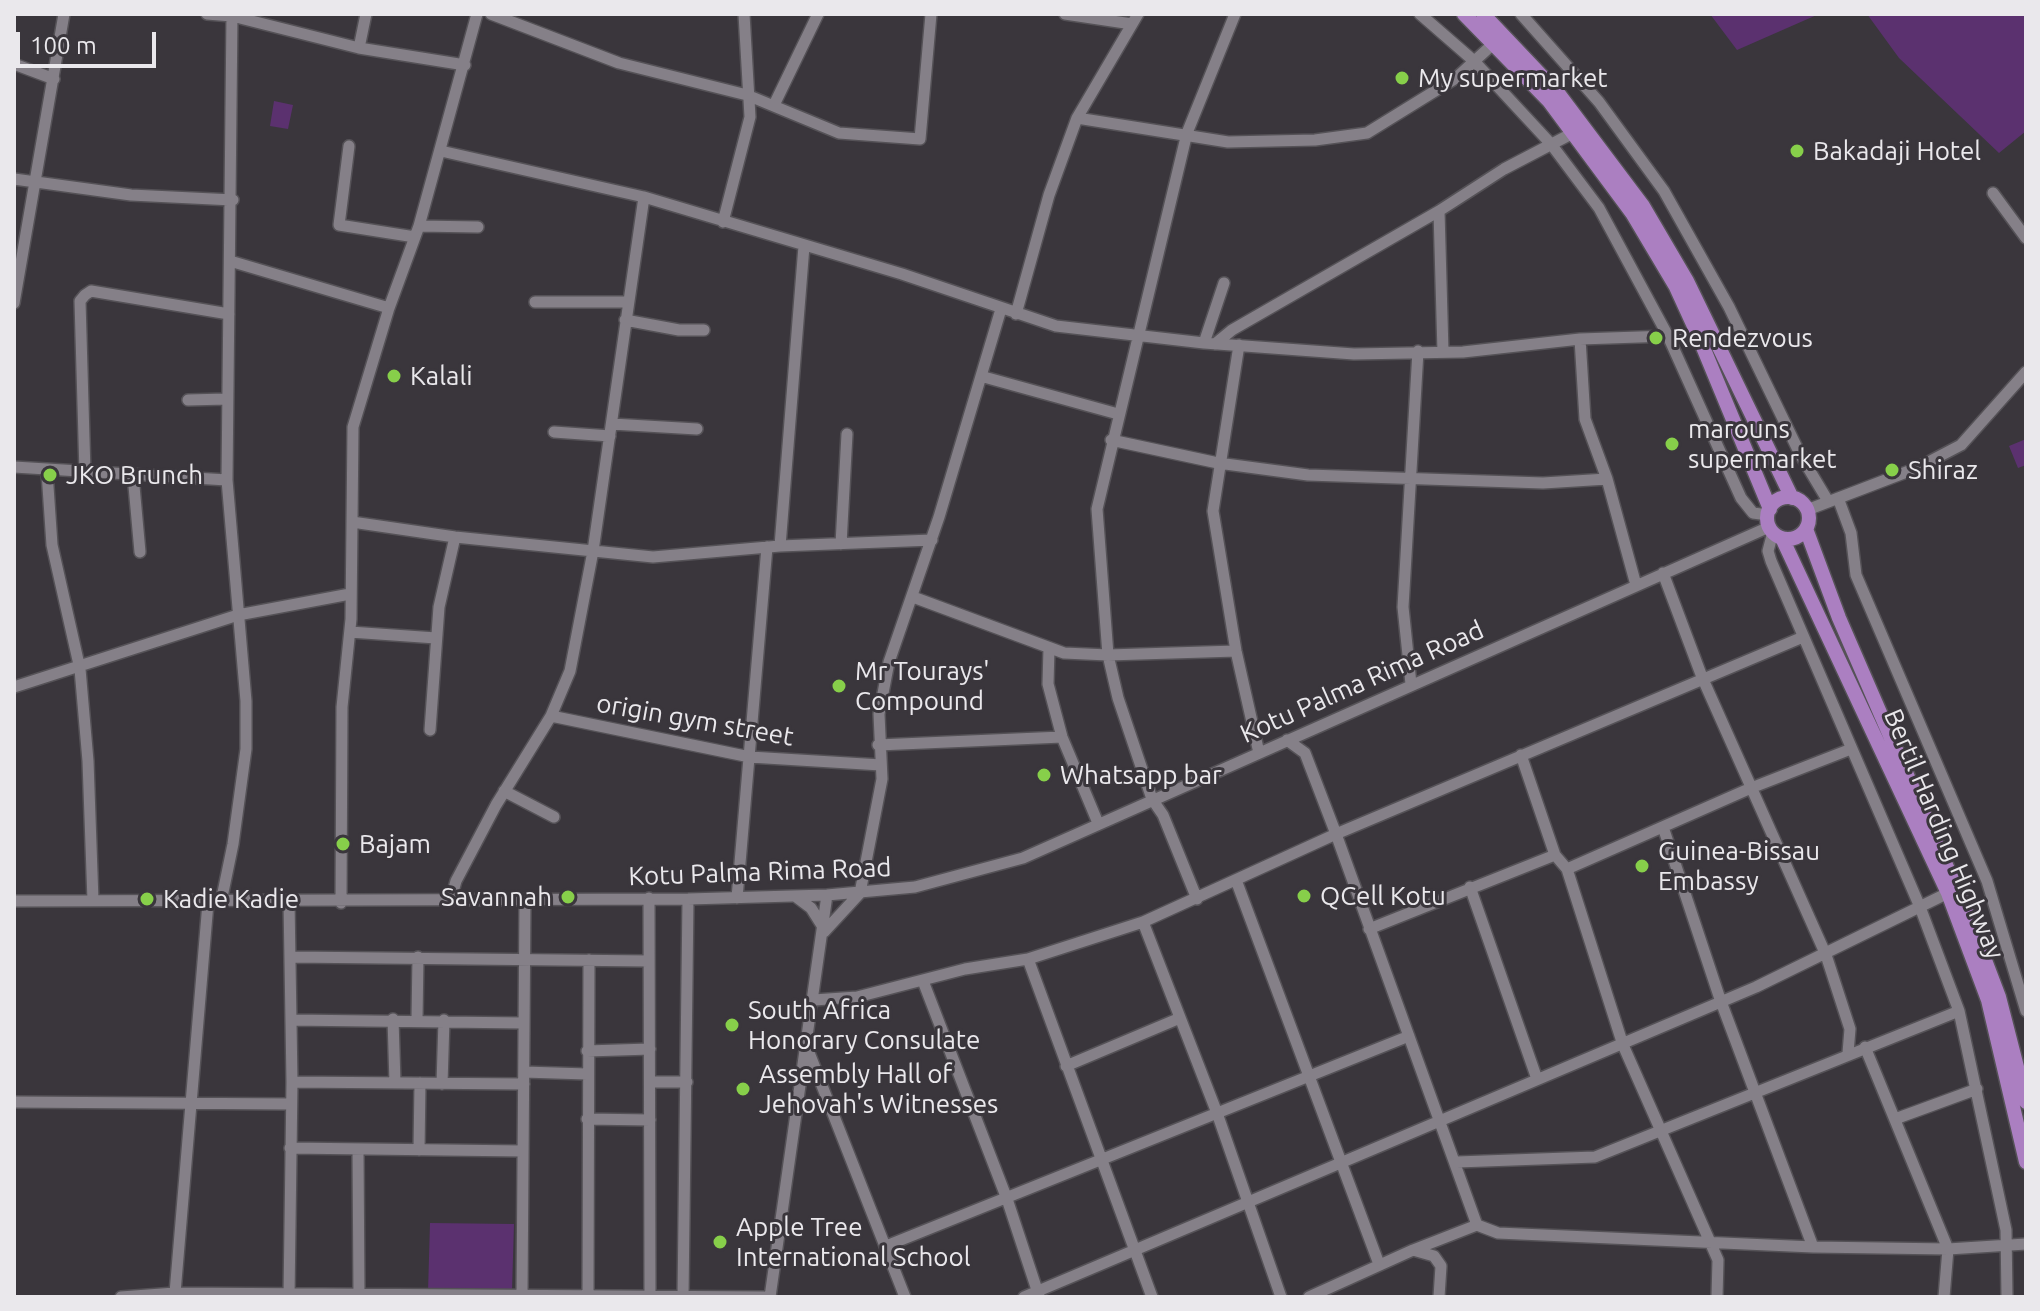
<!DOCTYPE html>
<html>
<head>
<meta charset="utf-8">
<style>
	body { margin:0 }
	#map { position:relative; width:2040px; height:1311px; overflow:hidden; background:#3a363c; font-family:Ubuntu,sans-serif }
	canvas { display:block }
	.frame { position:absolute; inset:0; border:16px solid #eae8ec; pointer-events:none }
	.scale { position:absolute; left:16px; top:32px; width:140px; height:36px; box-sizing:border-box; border:4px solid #eae8ec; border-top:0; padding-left:10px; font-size:24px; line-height:28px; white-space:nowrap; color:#eae8ec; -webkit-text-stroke:6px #3a363c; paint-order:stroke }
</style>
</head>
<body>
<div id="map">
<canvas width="2040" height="1311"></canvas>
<div class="frame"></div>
<div class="scale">100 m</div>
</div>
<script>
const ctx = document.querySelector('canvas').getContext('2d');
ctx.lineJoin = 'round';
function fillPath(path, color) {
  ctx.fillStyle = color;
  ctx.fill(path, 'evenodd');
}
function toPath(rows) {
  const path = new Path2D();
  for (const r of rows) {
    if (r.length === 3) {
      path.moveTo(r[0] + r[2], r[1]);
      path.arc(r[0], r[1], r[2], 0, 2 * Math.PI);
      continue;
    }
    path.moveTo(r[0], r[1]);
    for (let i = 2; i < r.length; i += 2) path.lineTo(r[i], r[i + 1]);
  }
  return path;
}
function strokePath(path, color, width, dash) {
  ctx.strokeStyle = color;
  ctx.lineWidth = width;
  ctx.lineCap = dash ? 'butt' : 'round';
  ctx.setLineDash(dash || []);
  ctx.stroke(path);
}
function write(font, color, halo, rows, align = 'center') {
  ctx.font = font + ' Ubuntu,sans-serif';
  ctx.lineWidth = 6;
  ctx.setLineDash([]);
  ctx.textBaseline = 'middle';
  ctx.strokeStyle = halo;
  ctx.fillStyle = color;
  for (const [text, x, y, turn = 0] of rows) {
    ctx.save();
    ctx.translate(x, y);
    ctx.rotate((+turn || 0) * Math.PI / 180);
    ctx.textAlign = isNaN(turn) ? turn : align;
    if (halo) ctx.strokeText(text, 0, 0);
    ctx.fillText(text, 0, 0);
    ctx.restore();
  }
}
fillPath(toPath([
	[1710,14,1819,14,1737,50],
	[1867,14,2026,14,2026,131,1999,153,1899,58],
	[274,101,293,105,288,129,270,126],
	[2026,439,2026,465,2018,468,2009,446],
	[430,1223,514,1224,512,1290,428,1292]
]), '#5b316f');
const minor = toPath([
	[207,14,232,16,359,48,465,65],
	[491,14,619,63,747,95,839,133,920,139,931,14],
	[1065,14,1132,24],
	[1420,14,1474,61,1551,144,1599,208,1668,336,1741,498,1753,513,1768,515],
	[1521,14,1599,102,1664,191,1729,307,1801,456,1828,501],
	[359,48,366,14],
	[14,64,54,79],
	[774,105,818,14],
	[1077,118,1228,142,1315,140,1367,133,1456,78,1493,44],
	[349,146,339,225,415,237],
	[441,151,644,197,902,274,1056,326,1204,343,1354,354,1463,352,1580,339,1698,335],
	[14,179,131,195,233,200],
	[1993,193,2026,238],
	[1439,211,1443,352],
	[723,222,750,117,744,14],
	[419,226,478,227],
	[230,261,389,308],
	[535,302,627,302],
	[14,303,64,14],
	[1016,314,1049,195,1077,118,1138,14],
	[625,320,679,330,704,330],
	[1580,339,1585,419,1607,479,1636,585],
	[1204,343,1224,283],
	[1215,344,1232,330,1439,211,1504,169,1573,133],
	[1239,345,1213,511,1236,651,1259,753],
	[984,377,1118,414],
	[188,400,226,399],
	[612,424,697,429],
	[554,432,610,436],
	[1111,440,1218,463,1308,475,1543,483,1607,479],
	[14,467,227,480],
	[47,472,52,545,80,669,88,761,93,901],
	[85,473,80,301,85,295,91,291,229,314],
	[133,475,140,552],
	[1838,498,1851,533,1856,575,1987,881,2026,1011],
	[1807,510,1917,468,1961,445,2026,372],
	[352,522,455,537,653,557,780,546,932,540],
	[1773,532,1768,551,1771,561,1920,907,1959,1011,2006,1230,2007,1297],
	[841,544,847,434],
	[780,546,804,246],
	[1663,573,1702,677,1826,955,1850,1029,1848,1053],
	[913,597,1064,653,1108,655,1236,651],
	[350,632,436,638],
	[1049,648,1048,684,1062,737,1098,823],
	[1411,684,1403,607,1418,351],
	[14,687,238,615,350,594],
	[551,716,750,757,881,765],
	[430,730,439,607,455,537],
	[1287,740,1305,753,1336,834,1477,1225],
	[878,745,1062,737],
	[1521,755,1555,855,1567,869,1623,1045,1718,1260,1717,1297],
	[504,791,554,817],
	[1663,827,1720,999,1813,1247],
	[1567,869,1751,788,1851,749],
	[1236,880,1379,1264],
	[1470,887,1537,1079],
	[795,896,811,908,823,927],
	[649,898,650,1295],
	[737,898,767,547],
	[451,899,456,881,496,805,551,716,570,671,593,551,644,197],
	[1197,899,1163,815,1152,799,1118,698,1108,655,1097,509,1187,133,1235,14],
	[14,901,688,899,827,895,915,887,1023,858,1769,527],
	[289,901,292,1082,289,1297],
	[221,902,233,844,246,749,246,701,227,480,232,14],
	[341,903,342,707,351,619,353,427,389,308,419,226,477,14],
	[1143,922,1217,1113,1281,1297],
	[1369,929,1555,855],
	[824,932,860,893,882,779,879,714,889,662,939,517,1001,309],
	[292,957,649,961],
	[1028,959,1152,1297],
	[923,981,1007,1199,1039,1296],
	[814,1000,857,997,965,969,1028,959,1143,922,1336,834,1803,637],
	[393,1019,395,1083],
	[417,1019,418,957],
	[292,1020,523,1023],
	[1865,1047,1948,1249,1944,1297],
	[808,1050,905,1297],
	[587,1051,650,1049],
	[1066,1066,1180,1018],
	[524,1072,587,1074],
	[292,1082,524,1084],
	[650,1082,687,1082],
	[442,1084,444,1020],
	[14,1102,291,1104],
	[587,1119,650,1120],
	[1895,1119,1977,1089],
	[290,1148,523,1151],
	[358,1149,359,1295],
	[419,1150,420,1083],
	[1457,1162,1595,1157,1959,1011],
	[886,1246,1409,1036],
	[1413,1250,1434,1256,1441,1266,1439,1297],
	[175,1293,208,903],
	[522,1294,525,901],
	[588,1295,589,960],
	[121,1297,175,1293,764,1297],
	[683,1297,688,899],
	[770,1297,827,895],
	[1024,1297,1756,987,1948,893],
	[1309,1297,1413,1250,1477,1225,1498,1233,1813,1247,1948,1249,2026,1244]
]);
const major = toPath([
	[1464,14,1549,101,1632,213,1676,287,1698,335,1770,509],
	[1483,14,1558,93,1643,206,1687,281,1792,498],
	[1788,518,21],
	[1806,529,1839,618,1969,918,1999,997,2026,1102],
	[1782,538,1948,893,1988,1000,2026,1162]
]);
strokePath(minor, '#555257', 14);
strokePath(major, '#555257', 17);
strokePath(minor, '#858088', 11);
strokePath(major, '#ab7fc1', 14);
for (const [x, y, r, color] of [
	[1402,78,8,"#87cf4a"],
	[1797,151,8,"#87cf4a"],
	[1656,338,8,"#87cf4a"],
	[394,376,8,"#87cf4a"],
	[1672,444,8,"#87cf4a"],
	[1892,470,8,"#87cf4a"],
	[50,475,8,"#87cf4a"],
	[839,686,8,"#87cf4a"],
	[1044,775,8,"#87cf4a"],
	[343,844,8,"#87cf4a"],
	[1642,866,8,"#87cf4a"],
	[1304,896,8,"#87cf4a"],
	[568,897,8,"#87cf4a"],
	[147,899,8,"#87cf4a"],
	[732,1025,8,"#87cf4a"],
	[743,1089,8,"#87cf4a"],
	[720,1242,8,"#87cf4a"]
]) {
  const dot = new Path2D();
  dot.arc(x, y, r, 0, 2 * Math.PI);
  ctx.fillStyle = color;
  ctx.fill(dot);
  strokePath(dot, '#3a363c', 3);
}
write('26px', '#eae8ec', '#3a363c', [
	["My supermarket",1418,78],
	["Bakadaji Hotel",1813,151],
	["Rendezvous",1672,338],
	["Kalali",410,376],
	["marouns",1688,429],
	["supermarket",1688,459],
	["Shiraz",1908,470],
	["JKO Brunch",66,475],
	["Mr Tourays'",855,671],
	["Compound",855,701],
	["Whatsapp bar",1060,775],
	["Bajam",359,844],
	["Guinea-Bissau",1658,851],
	["Embassy",1658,881],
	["QCell Kotu",1320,896],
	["Savannah",552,897,"right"],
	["Kadie Kadie",163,899],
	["South Africa",748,1010],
	["Honorary Consulate",748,1040],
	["Assembly Hall of",759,1074],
	["Jehovah's Witnesses",759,1104],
	["Apple Tree",736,1227],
	["International School",736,1257]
], 'left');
write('26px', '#eae8ec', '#3a363c', [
	["Kotu Palma Rima Road",1362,682,-24],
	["origin gym street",695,720,10],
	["Bertil Harding Highway",1944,834,67],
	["Kotu Palma Rima Road",760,872,-2]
]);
</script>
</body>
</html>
